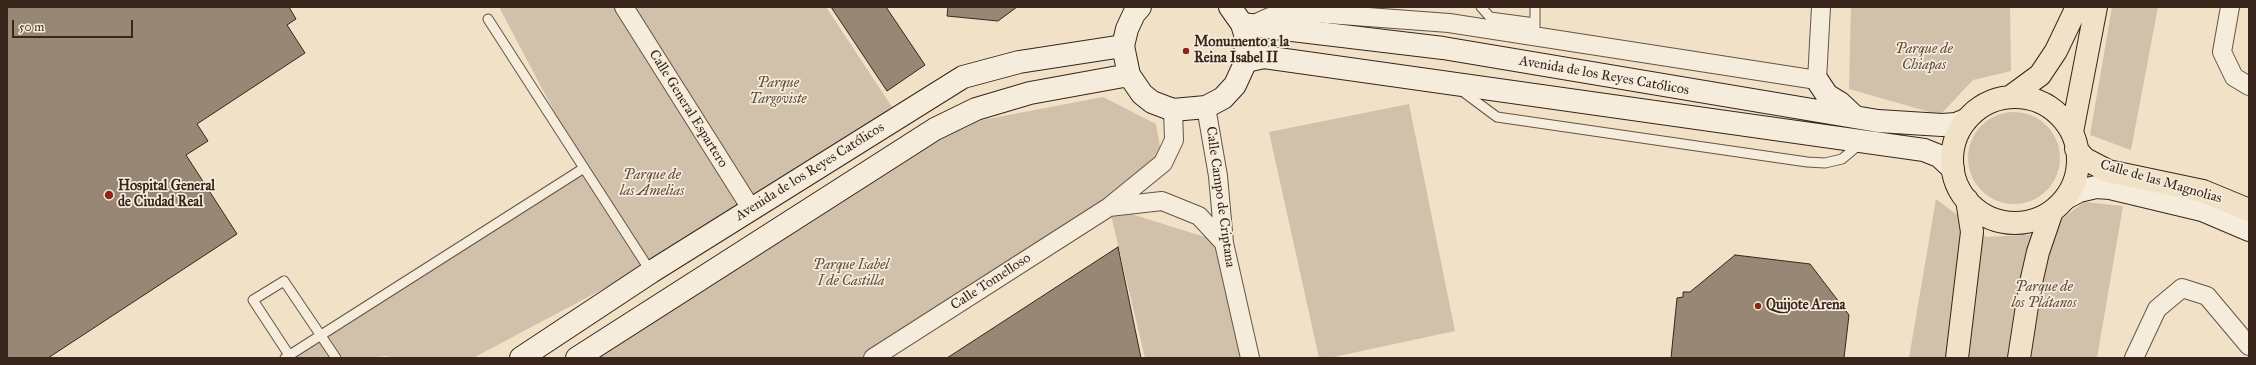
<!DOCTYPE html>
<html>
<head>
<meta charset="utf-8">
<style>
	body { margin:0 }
	#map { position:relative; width:2256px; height:365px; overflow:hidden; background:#f0e1c7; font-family:"IM FELL Great Primer",serif }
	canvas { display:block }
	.frame { position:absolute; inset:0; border:8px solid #39251b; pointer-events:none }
	.scale { position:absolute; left:12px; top:20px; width:121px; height:18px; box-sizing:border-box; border:2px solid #39251b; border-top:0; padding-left:5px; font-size:12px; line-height:14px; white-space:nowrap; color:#39251b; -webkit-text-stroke:3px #f5ecdb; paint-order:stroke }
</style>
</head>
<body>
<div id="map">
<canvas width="2256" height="365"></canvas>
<div class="frame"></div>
<div class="scale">50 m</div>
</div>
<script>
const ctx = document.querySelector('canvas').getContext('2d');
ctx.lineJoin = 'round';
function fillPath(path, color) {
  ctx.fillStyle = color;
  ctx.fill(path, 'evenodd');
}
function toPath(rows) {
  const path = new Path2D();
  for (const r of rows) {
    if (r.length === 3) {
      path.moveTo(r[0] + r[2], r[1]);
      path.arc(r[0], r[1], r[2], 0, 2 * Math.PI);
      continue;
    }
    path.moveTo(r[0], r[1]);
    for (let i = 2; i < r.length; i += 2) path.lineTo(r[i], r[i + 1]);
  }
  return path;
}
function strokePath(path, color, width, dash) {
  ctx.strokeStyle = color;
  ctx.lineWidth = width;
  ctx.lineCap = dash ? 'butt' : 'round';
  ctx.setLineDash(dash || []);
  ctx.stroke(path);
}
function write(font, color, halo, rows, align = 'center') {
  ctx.font = font + ' "IM FELL Great Primer",serif';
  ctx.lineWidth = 3.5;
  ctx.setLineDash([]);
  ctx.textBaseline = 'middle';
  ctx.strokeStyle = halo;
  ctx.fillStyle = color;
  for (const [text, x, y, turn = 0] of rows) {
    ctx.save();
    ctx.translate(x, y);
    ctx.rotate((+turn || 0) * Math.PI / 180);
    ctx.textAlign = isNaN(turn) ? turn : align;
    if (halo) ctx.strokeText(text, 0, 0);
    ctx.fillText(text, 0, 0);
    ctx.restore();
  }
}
fillPath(toPath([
	[499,7,826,7,898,116,752,210,473,358,397,358,385,356,371,358,285,358,584,168],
	[1851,7,2010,7,2011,71,1973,80,1940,115,1849,89],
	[2112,7,2158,7,2131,150,2090,135],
	[1103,97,1156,124,1163,163,862,358,577,358,935,129],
	[1409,104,1455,331,1329,358,1319,358,1269,132],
	[2014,158,46],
	[1936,199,1986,237,2043,234,2084,202,2123,206,2097,358,1909,358],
	[1109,207,1224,243,1249,358,1145,358]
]), '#d1c1aa');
const building = toPath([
	[7,7,289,7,296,19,287,25,305,53,197,124,208,141,186,155,237,234,48,358,7,358,7,7],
	[831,7,886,7,925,65,887,91,831,7],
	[948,7,1017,7,998,21,947,16,948,7],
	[1118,247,1141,358,947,358,1118,247],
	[1735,255,1810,264,1849,315,1844,358,1671,358,1677,298,1683,297,1683,292,1690,292,1735,255]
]);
fillPath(building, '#988774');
strokePath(building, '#39251b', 1);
const service = toPath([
	[1481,7,1490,17,1535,23],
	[488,19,651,272],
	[1535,28,1535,7],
	[1462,91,1497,117,1807,162,1825,163,1842,159,1861,143],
	[285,358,584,168],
	[291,358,253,300,284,281,336,358]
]);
const minor = toPath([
	[624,7,752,210],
	[2230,7,2222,52,2234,77,2249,86],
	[1252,25,1270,17,1314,13,1449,23,1817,80,1821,7],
	[1206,107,1218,176,1224,243,1250,358],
	[1109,207,1162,201,1199,216,1224,243],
	[873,358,1109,207,1163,163,1174,140,1173,110],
	[2134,358,2157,309,2182,288,2207,296,2249,346]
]);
const secondary = toPath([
	[1140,7,1134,14,1127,29,1123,46,1129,75,1142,94,1152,102,1173,110,1206,107,1223,98,1235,85,1246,61,1245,34,1242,24,1230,7],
	[1242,24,1443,48,1878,121,1942,125,1956,124,1966,120],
	[1246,61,1264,57,1924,150,1939,156,1953,169],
	[1817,80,1827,95,1840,103,1855,117],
	[2066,198,2079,191,2096,187,2110,188,2202,210,2249,230],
	[521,358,651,272,963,77,1019,62,1123,46],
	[577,358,935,129,976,109,1030,93,1129,75]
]);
const trunk = toPath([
	[2010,97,2040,75,2056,51,2077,7],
	[2015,160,63],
	[2072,132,2096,7],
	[2076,149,2085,159,2108,171,2203,191,2249,210],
	[1957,358,1972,232,1967,200],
	[2019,358,2030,287,2038,252,2052,211]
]);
strokePath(service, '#675446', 11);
strokePath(minor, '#675446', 20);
strokePath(secondary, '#39251b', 24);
strokePath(trunk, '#39251b', 24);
strokePath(service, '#f5ecdb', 9);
strokePath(minor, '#f5ecdb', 18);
strokePath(secondary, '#f5ecdb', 22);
strokePath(trunk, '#f0e1c7', 22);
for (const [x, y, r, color] of [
	[1186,51,4,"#8f2418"],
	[109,195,5,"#8f2418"],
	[1758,306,4,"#8f2418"]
]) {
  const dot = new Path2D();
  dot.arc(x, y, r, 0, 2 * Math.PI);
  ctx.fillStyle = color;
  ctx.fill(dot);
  strokePath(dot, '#f5ecdb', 1.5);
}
write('bold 14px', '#39251b', '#f5ecdb', [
	["Monumento a la",1194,43],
	["Reina Isabel II",1194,59],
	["Hospital General",118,187],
	["de Ciudad Real",118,203],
	["Quijote Arena",1766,306]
], 'left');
write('italic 14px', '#5f4c3f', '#f5ecdb', [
	["Parque de",1924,50],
	["Chiapas",1924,66],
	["Parque",778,84],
	["Targoviste",778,100],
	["Parque de",652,176],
	["las Amelias",652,192],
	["Parque Isabel",851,266],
	["I de Castilla",851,282],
	["Parque de",2044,288],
	["los Plátanos",2044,304]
]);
write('14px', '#39251b', '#f5ecdb', [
	["Avenida de los Reyes Católicos",1604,76,10],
	["Calle General Espartero",688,109,58],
	["Avenida de los Reyes Católicos",810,172,-32],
	["Calle de las Magnolias",2161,182,16],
	["Calle Campo de Criptana",1220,197,82],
	["Calle Tomelloso",991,282,-33]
]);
</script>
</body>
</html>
